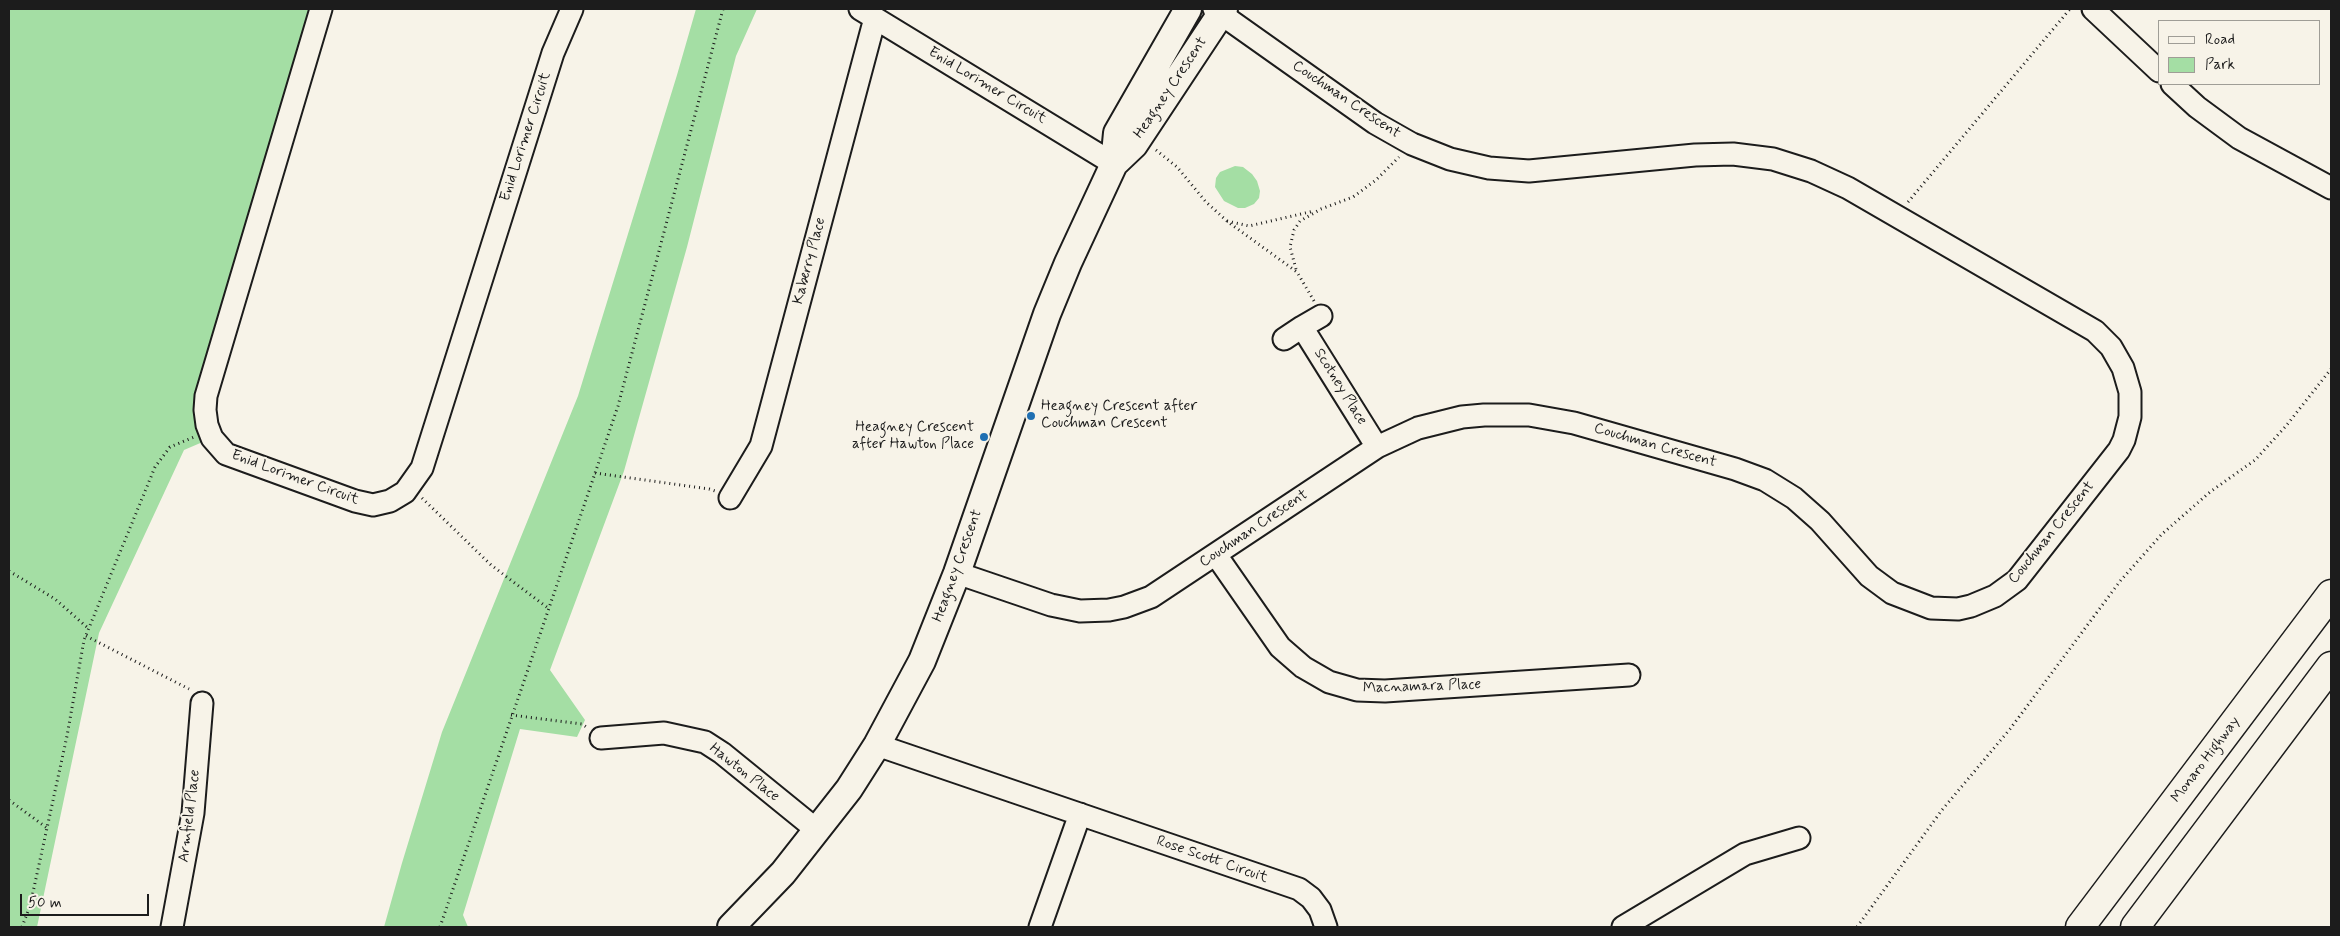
<!DOCTYPE html>
<html>
<head>
<meta charset="utf-8">
<style>
	body { margin:0 }
	#map { position:relative; width:2340px; height:936px; overflow:hidden; background:#f7f3e8; font-family:Mynerve,sans-serif }
	canvas { display:block }
	.frame { position:absolute; inset:0; border:10px solid #1c1c1c; pointer-events:none }
	.legend { position:absolute; left:2158px; top:20px; width:162px; height:65px; box-sizing:border-box; background:#f7f3e8; border:1px solid #9f9d96; margin:0; padding:6px 9px; list-style:none; font-size:15px; color:#1c1c1c }
	.legend li { display:flex; align-items:center; gap:10px; height:25px }
	.legend b { width:25px; border:1px solid #9f9d96 }
	.scale { position:absolute; left:20px; top:894px; width:129px; height:22px; box-sizing:border-box; border:2px solid #1c1c1c; border-top:0; padding-left:6px; font-size:15px; line-height:18px; white-space:nowrap; color:#1c1c1c; -webkit-text-stroke:4px #f7f3e8; paint-order:stroke }
</style>
</head>
<body>
<div id="map">
<canvas width="2340" height="936"></canvas>
<div class="frame"></div>
<ul class="legend">
<li><b style="height:6px;background:#f7f3e8"></b>Road</li>
<li><b style="height:14px;background:#a4dea4"></b>Park</li>
</ul>
<div class="scale">50 m</div>
</div>
<script>
const ctx = document.querySelector('canvas').getContext('2d');
ctx.lineJoin = 'round';
function fillPath(path, color) {
  ctx.fillStyle = color;
  ctx.fill(path, 'evenodd');
}
function toPath(rows) {
  const path = new Path2D();
  for (const r of rows) {
    path.moveTo(r[0], r[1]);
    for (let i = 2; i < r.length; i += 2) path.lineTo(r[i], r[i + 1]);
  }
  return path;
}
function strokePath(path, color, width, dash) {
  ctx.strokeStyle = color;
  ctx.lineWidth = width;
  ctx.lineCap = dash ? 'butt' : 'round';
  ctx.setLineDash(dash || []);
  ctx.stroke(path);
}
function write(font, color, halo, rows, align = 'center') {
  ctx.font = font + ' Mynerve,sans-serif';
  ctx.lineWidth = 4;
  ctx.setLineDash([]);
  ctx.textBaseline = 'middle';
  ctx.strokeStyle = halo;
  ctx.fillStyle = color;
  for (const [text, x, y, turn = 0] of rows) {
    ctx.save();
    ctx.translate(x, y);
    ctx.rotate((+turn || 0) * Math.PI / 180);
    ctx.textAlign = isNaN(turn) ? turn : align;
    if (halo) ctx.strokeText(text, 0, 0);
    ctx.fillText(text, 0, 0);
    ctx.restore();
  }
}
fillPath(toPath([
	[9,9,321,9,206,396,212,438,184,450,99,633,37,927,9,927],
	[696,9,757,9,736,56,687,247,624,471,550,670,585,720,577,737,520,729,463,915,468,927,384,927,402,863,442,732,578,396,677,75],
	[1235,166,1243,167,1252,174,1257,181,1260,191,1259,198,1254,204,1245,208,1238,208,1224,201,1215,187,1216,178,1220,172]
]), '#a4dea4');
const minor = toPath([
	[321,9,206,396,205,410,207,425,212,438,226,454,355,501,373,505,390,501,405,492,422,468,553,53,572,9],
	[860,9,1114,164],
	[2093,9,2159,71],
	[2172,84,2197,107,2239,138,2331,188],
	[1321,316,1302,327,1377,447],
	[1284,339,1302,327],
	[730,498,761,446,875,18],
	[1216,555,1280,647,1303,667,1329,682,1357,690,1385,691,1629,675],
	[957,573,1051,605,1080,611,1109,610,1124,607,1151,597,1377,447,1418,428,1462,417,1484,415,1529,415,1574,423,1735,469,1765,480,1794,498,1820,521,1869,576,1892,593,1931,608,1958,609,1971,606,1995,596,2017,580,2119,450,2124,440,2130,417,2130,392,2123,368,2111,347,2095,331,1848,188,1811,171,1773,159,1733,154,1695,155,1529,171,1489,168,1450,159,1412,144,1375,123,1214,9],
	[601,738,664,733,705,742,722,753,818,831],
	[877,745,1299,889,1311,898,1320,910,1326,927],
	[172,927,193,813,202,703],
	[1040,927,1080,814],
	[1623,927,1745,854,1799,838]
]);
const tertiary = toPath([
	[1114,164,1134,145,1224,9],
	[731,927,783,873,849,789,877,745,922,661,957,573,1047,314,1068,263,1114,164,1117,133,1188,9]
]);
const trunk = toPath([
	[2080,927,2331,594],
	[2135,927,2331,666]
]);
strokePath(minor, '#1c1c1c', 25);
strokePath(tertiary, '#1c1c1c', 30);
strokePath(trunk, '#1c1c1c', 31);
strokePath(toPath([
	[1156,150,1177,167,1206,202,1228,222,1297,272,1314,301],
	[1908,202,2070,9],
	[1227,221,1249,226,1314,211],
	[1296,269,1290,247,1294,230,1300,221,1321,209,1353,197,1376,180,1399,157],
	[595,473,709,489,715,491],
	[422,498,491,565,548,608],
	[9,571,55,599,89,629],
	[86,636,189,689],
	[511,715,582,724,588,728],
	[9,800,47,828],
	[22,927,30,906,67,736,84,640,155,467,170,447,194,437],
	[440,927,618,406,723,9],
	[1857,927,1942,810,2010,729,2121,580,2162,534,2210,492,2255,460,2286,426,2331,369]
]), '#1c1c1c', 3, [1, 4]);
strokePath(minor, '#f7f3e8', 21);
strokePath(tertiary, '#f7f3e8', 26);
strokePath(trunk, '#f7f3e8', 28);
for (const [x, y, r, color] of [
	[1031,416,5,"#1f6fb2"],
	[984,437,5,"#1f6fb2"]
]) {
  const dot = new Path2D();
  dot.arc(x, y, r, 0, 2 * Math.PI);
  ctx.fillStyle = color;
  ctx.fill(dot);
  strokePath(dot, '#f7f3e8', 2);
}
write('15px', '#1c1c1c', '#f7f3e8', [
	["Enid Lorimer Circuit",987,86,31],
	["Heagney Crescent",1171,88,-56],
	["Couchman Crescent",1346,100,34],
	["Enid Lorimer Circuit",526,137,-72],
	["Kaberry Place",810,261,-75],
	["Scotney Place",1340,387,58],
	["Couchman Crescent",1655,446,16],
	["Enid Lorimer Circuit",295,478,20],
	["Couchman Crescent",1254,529,-34],
	["Couchman Crescent",2052,533,-51],
	["Heagney Crescent",958,566,-70],
	["Macnamara Place",1422,687,-2],
	["Monaro Highway",2206,760,-53],
	["Hawton Place",744,773,38],
	["Armfield Place",190,816,-83],
	["Rose Scott Circuit",1212,860,19]
]);
write('15px', '#1c1c1c', '#f7f3e8', [
	["Heagney Crescent after",1041,407],
	["Couchman Crescent",1041,424],
	["Heagney Crescent",974,428,"right"],
	["after Hawton Place",974,445,"right"]
], 'left');
</script>
</body>
</html>
